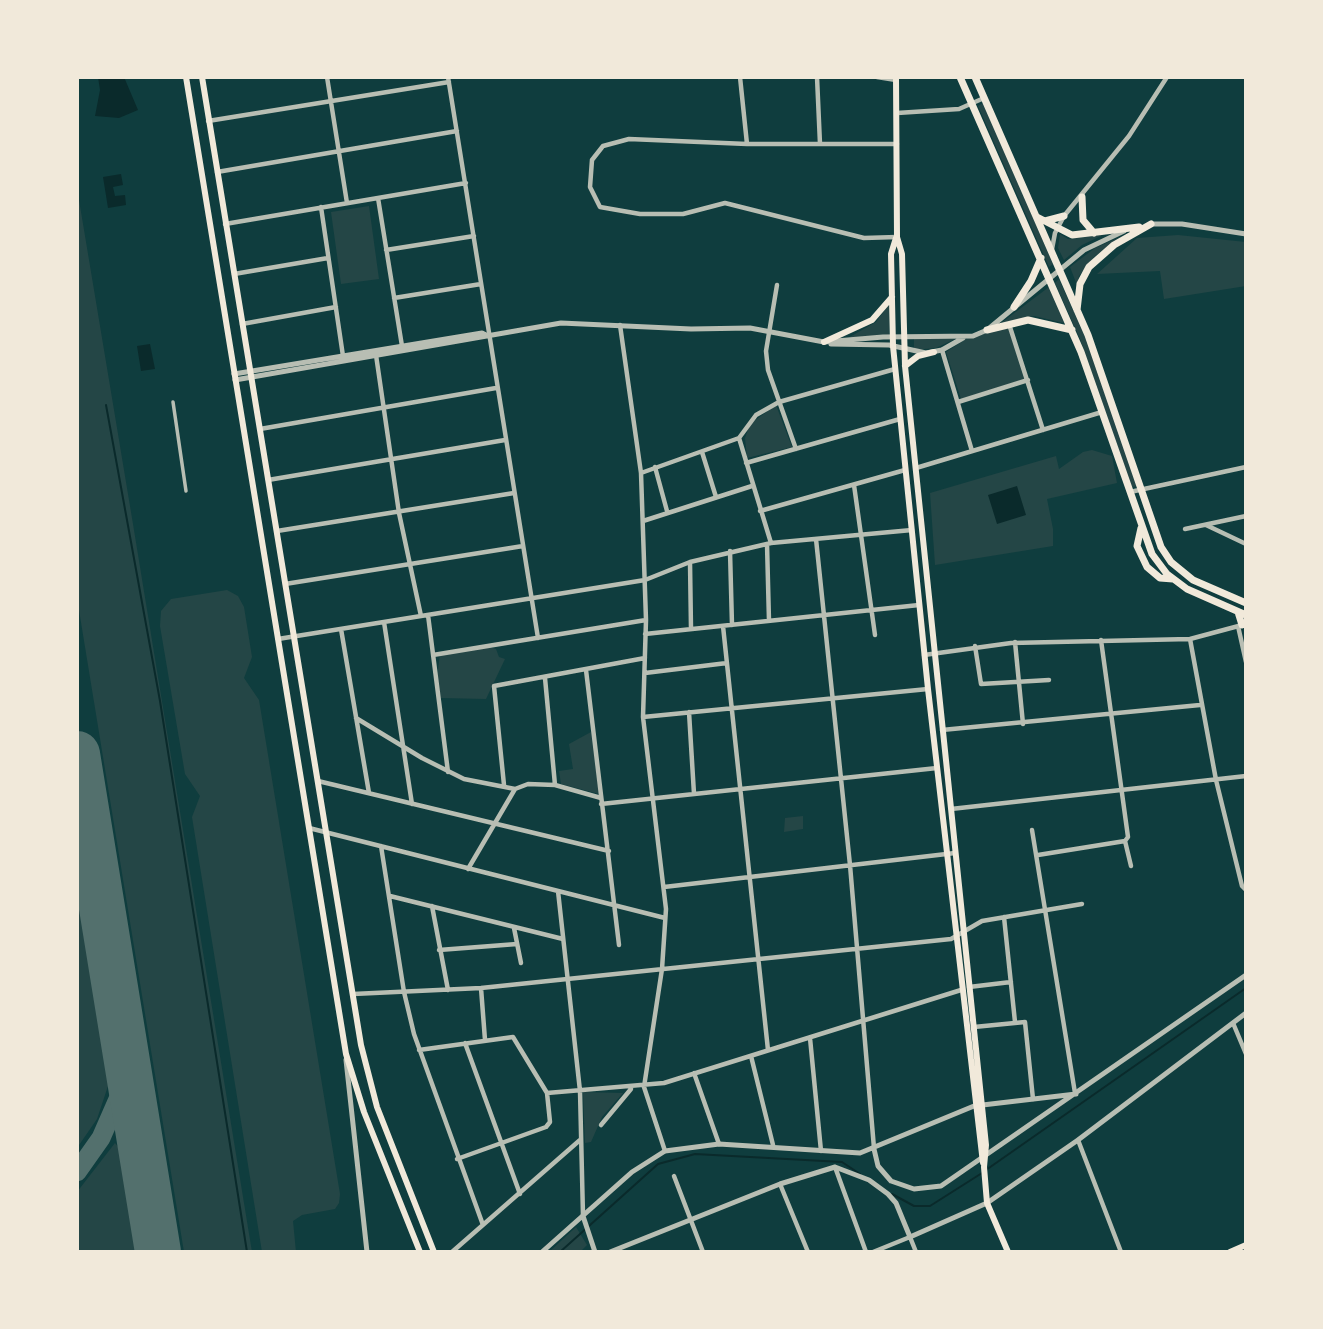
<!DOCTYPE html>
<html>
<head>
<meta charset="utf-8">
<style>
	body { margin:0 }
	#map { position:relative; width:1323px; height:1329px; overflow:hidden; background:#0f3d3e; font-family:"Public Sans",sans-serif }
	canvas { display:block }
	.frame { position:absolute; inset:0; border:79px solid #f1e9da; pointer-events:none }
</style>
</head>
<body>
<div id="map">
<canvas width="1323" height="1329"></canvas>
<div class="frame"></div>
</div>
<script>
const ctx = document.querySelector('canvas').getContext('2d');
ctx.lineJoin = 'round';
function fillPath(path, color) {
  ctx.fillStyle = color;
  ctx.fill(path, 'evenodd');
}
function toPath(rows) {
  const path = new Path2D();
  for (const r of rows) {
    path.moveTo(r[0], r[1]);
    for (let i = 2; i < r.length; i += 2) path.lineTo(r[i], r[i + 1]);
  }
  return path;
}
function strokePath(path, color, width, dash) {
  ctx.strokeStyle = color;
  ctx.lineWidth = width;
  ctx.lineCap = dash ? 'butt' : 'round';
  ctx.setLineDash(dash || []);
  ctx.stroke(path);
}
fillPath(toPath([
	[983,103,1053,264,1049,267,978,106],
	[77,188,132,518,252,1252,184,1252,77,598],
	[369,206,379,279,341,284,331,212],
	[1107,233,1082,245,1064,260,1058,248,1060,234,1068,239],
	[1127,234,1095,256,1079,276,1077,285,1070,267,1095,248],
	[1178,235,1246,242,1246,286,1164,299,1160,271,1097,274,1137,238],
	[1059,279,1085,337,1138,486,1132,487,1080,339,1055,283],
	[1049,287,1064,323,1034,316,1001,323],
	[889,304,889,335,848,338,876,322],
	[1008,327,1024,379,961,399,946,352,966,339],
	[914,338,955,339,936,348,914,350],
	[776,405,792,447,747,458,745,438,750,424],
	[1092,450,1112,456,1117,483,1047,499,1053,529,1053,546,935,565,930,493,1056,456,1059,469,1083,452],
	[227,590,238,596,244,607,252,657,244,678,259,700,340,1194,339,1203,335,1209,302,1215,293,1221,296,1252,262,1252,192,817,200,796,185,774,160,626,161,611,171,599],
	[486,646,496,649,499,657,505,659,486,699,441,698,437,677,440,654],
	[591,732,599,794,561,784,559,771,573,769,569,744],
	[803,816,803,829,784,832,785,818],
	[77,888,109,1083,97,1119,77,1148],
	[583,1092,623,1093,602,1117,591,1142,585,1143],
	[115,1143,120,1149,137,1252,77,1252,77,1192],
	[576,1227,587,1245,580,1252,549,1252]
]), '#244646');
fillPath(toPath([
	[98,77,124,77,138,110,119,118,95,116,100,90],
	[121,174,123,185,113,187,115,196,125,195,126,205,108,208,103,177],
	[150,344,155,369,141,371,137,346],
	[1017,486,1026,515,997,524,988,495]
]), '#0a2a2b');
strokePath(toPath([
	[106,405,160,701,247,1252],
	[986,1170,1246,988],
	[892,1194,914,1206,930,1206,982,1173],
	[560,1252,658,1164,695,1154,842,1162,860,1174]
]), '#0a2a2b', 2);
strokePath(toPath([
	[77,1172,101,1138,129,1074]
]), '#53706d', 19);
strokePath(toPath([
	[77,754,158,1252]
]), '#53706d', 46);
strokePath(toPath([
	[173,402,186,491]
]), '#b8beb3', 3.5);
strokePath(toPath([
	[327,77,347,203],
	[448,77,538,638],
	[740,77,747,144],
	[817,77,820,144],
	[877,77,896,80],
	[897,113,959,109,984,98],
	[208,121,449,82],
	[217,172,457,131],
	[378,198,402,346],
	[321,207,343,356],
	[225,224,466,183],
	[897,237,864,238,725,203,683,214,640,214,600,207,590,187,592,160,603,146,629,139,747,144,897,144],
	[1052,249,1055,233,1064,216,1129,136,1167,77],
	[386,250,474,236],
	[234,274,328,258],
	[777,285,766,351,768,370,796,449],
	[394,298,481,284],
	[242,324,336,307],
	[1009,324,1043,430],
	[620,325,641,473,646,620,643,717,666,909,662,969,644,1087,665,1151],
	[942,350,972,451],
	[376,355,399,513,421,616],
	[958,402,1028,380],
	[260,429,496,388],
	[739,438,756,415,779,402,895,369],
	[739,438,771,543],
	[702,452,716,497],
	[746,463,900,419],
	[655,467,667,511],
	[916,468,1102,412],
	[641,473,739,438],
	[268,480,505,440],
	[854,485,875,635],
	[1130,492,1246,467],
	[760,511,905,470],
	[643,521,752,486],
	[1206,525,1246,544],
	[1185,529,1246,516],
	[277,531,514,493],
	[816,539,850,865,874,1148],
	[767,544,769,621],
	[730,551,732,625],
	[690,562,691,629],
	[285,584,523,546],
	[428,615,448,772],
	[384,622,412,804],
	[723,626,768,1050],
	[1238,626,1246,662],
	[341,629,369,793],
	[645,634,919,605],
	[278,639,645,580,690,562,771,543,912,530],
	[1190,639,1216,780,1242,886,1246,890],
	[1015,642,1023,724],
	[975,646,981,684,1049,680],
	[433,655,646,620],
	[924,655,1011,643,1190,639,1246,624],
	[586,670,619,945],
	[645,673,727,663],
	[545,678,555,785],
	[689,712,694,794],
	[643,717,928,689],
	[356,718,422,758,464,779,515,789,528,784,555,785,601,798],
	[942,730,1200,705],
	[318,781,609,851],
	[504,785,494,686,645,658],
	[601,804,937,768],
	[951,809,1246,776],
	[309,828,665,918],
	[1032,830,1075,1093],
	[1125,841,1131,866],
	[381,846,404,992,414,1034,483,1225],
	[1038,855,1125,841,1128,837,1101,640],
	[468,869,515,789],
	[664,887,955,853],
	[558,891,580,1091,583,1216],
	[390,896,563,939],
	[432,906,448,990],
	[1004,917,1015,1022],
	[514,928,521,963],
	[439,950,517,944],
	[969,987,1011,982],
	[481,988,485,1040],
	[353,994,481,988,951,939,982,921,1082,904],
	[1233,1023,1246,1054],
	[974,1027,1025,1022,1033,1099],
	[810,1038,821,1151],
	[465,1043,520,1194],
	[419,1050,513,1037,547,1093,550,1122,546,1127,457,1159],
	[751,1056,773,1145],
	[694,1073,719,1144],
	[547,1093,664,1083,961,990],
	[601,1125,631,1089],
	[1078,1140,1121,1252],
	[835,1167,866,1252],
	[674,1176,703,1252],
	[780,1184,808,1252],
	[452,1252,580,1140],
	[873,1252,910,1237,916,1252]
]), '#b8beb3', 4.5);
strokePath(toPath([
	[1151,224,1182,224,1246,234],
	[831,344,889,345,926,353,942,350,963,338],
	[234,374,482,333,488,336],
	[235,380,561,323,691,329,750,328,824,342,883,337,973,336,987,330,1084,250,1124,231],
	[346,1060,367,1252],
	[874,1149,878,1166,891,1181,914,1189,941,1186,1246,975],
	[583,1216,595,1252],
	[542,1252,632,1172,665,1151,719,1144,860,1153,974,1106,1076,1094],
	[610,1252,780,1184,835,1167,869,1180,888,1194,896,1203,910,1237,987,1203,1078,1140,1246,1013]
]), '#b8beb3', 5);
strokePath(toPath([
	[186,77,346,1054,364,1112,420,1252],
	[202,77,361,1045,377,1107,434,1252],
	[896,77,897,237,902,254,905,366,986,1145,984,1167,987,1203,1008,1252],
	[896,238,891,254,893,346,928,689,983,1163],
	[824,342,872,320,892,297],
	[905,366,918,356,934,352],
	[1230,1252,1246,1245]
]), '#f1e9da', 6);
strokePath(toPath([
	[960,77,1081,352,1152,554,1167,574,1187,589,1246,615],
	[975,77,1088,335,1161,547,1171,562,1193,580,1246,603],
	[1082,197,1083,220,1094,233],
	[1037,217,1072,235,1139,227],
	[1045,221,1064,216],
	[1014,307,1031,281,1041,258],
	[1077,310,1080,284,1089,267,1114,245,1151,224],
	[987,330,1028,320,1072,330],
	[1141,528,1137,546,1147,567,1160,578,1173,579],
	[1238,612,1242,625]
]), '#f1e9da', 7);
</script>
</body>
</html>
